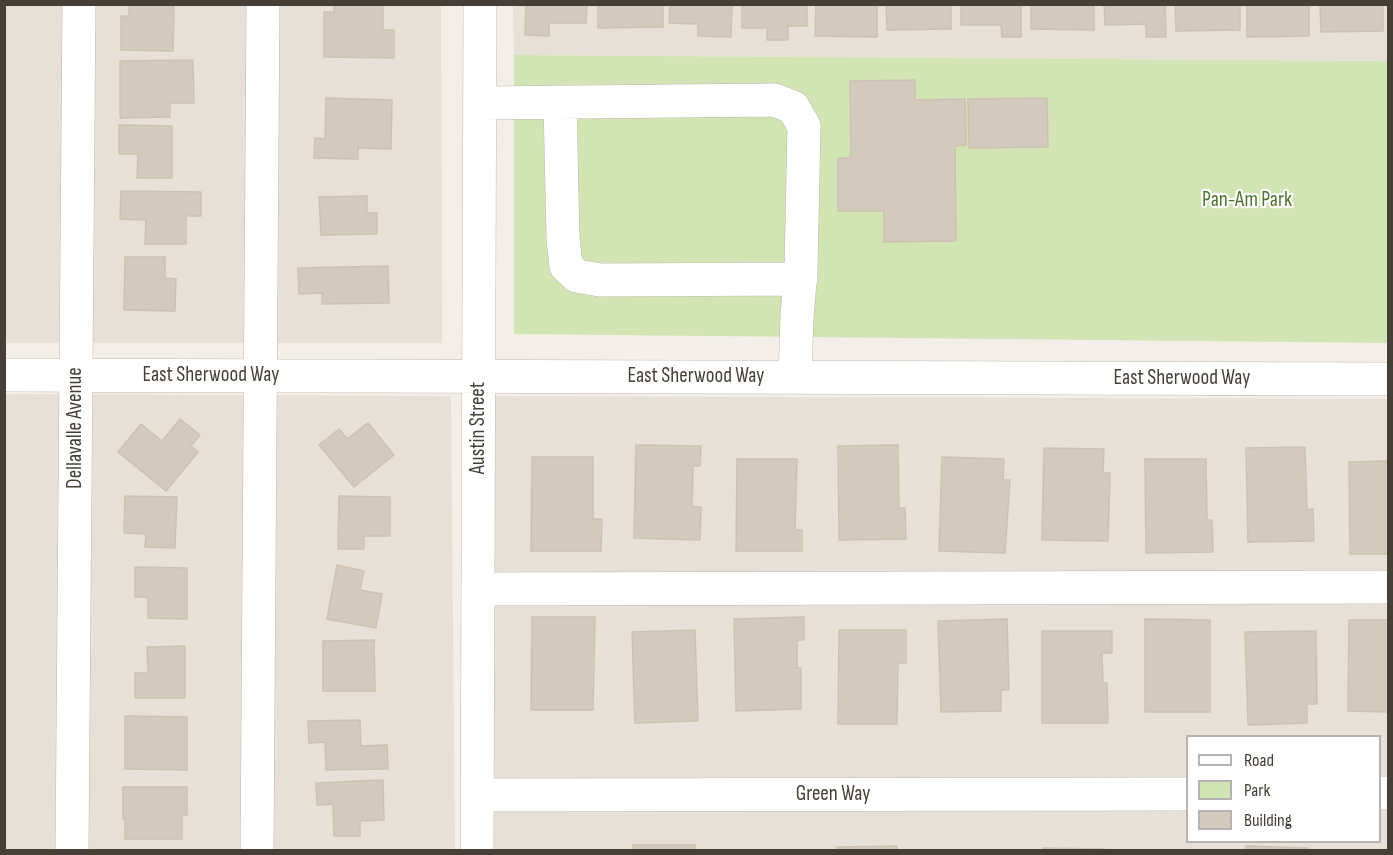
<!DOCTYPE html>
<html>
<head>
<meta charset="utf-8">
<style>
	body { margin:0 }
	#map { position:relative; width:1393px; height:855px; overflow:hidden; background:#f3efe8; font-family:"Sofia Sans Condensed",sans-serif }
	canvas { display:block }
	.frame { position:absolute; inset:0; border:6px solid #463f37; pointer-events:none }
	.legend { position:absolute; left:1186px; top:735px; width:195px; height:108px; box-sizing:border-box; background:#fff; border:2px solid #b5b2af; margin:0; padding:8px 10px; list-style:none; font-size:18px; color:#463f37 }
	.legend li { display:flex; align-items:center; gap:12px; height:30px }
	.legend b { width:30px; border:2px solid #b5b2af }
</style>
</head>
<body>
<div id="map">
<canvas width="1393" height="855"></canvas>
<div class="frame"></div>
<ul class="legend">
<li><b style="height:8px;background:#fff"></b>Road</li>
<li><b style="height:16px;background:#d2e4b4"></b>Park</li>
<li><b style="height:16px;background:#d3cabe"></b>Building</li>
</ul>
</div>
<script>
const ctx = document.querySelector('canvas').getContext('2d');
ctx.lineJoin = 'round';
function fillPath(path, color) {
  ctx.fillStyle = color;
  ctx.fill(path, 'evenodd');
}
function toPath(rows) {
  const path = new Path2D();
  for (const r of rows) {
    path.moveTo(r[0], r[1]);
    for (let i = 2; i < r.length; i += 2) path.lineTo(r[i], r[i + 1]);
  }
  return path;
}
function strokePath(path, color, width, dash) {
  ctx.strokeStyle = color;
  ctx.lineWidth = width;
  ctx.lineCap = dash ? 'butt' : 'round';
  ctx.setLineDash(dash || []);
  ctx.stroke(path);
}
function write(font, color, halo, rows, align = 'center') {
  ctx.font = font + ' "Sofia Sans Condensed",sans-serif';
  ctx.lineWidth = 4.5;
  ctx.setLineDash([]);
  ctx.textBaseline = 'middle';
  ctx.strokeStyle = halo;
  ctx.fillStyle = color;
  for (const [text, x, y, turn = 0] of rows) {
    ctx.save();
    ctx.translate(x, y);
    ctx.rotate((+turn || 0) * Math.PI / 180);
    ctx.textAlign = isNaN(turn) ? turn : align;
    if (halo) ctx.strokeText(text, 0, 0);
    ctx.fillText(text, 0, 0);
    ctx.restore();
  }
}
fillPath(toPath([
	[5,5,441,5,442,343,5,343],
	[513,5,1388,5,1388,61,514,55],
	[5,394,451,396,455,850,5,850],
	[494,396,1388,399,1388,850,493,850],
	[1188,736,1380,736,1380,842,1188,842]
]), '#e6e0d7');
fillPath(toPath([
	[514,55,1388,61,1388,343,514,334]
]), '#d2e4b4');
const building = toPath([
	[129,4,174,4,173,51,121,50,121,16,129,16,129,4],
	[334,4,383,4,383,30,394,30,394,58,324,57,324,12,334,12,334,4],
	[526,4,587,4,586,23,549,23,549,36,525,35,526,4],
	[598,4,663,4,663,27,598,28,598,4],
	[670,4,732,4,731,37,698,36,698,24,669,23,670,4],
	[742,4,807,4,807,26,788,26,788,40,767,40,767,28,742,28,742,4],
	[816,4,877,4,877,37,815,36,816,4],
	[886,4,951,4,951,29,887,30,886,4],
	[961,4,1021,4,1021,37,1002,37,1001,25,961,25,961,4],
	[1031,4,1094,4,1094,30,1031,29,1031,4],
	[1104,4,1165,4,1166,37,1146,37,1146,24,1105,25,1104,4],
	[1175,4,1240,4,1240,30,1176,31,1175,4],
	[1247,4,1309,4,1309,36,1247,37,1247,4],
	[1320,4,1383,4,1383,31,1321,32,1320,4],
	[193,60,194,103,170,103,170,117,120,118,120,61,193,60],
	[915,80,915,100,965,99,966,145,955,146,956,241,884,242,884,211,838,211,838,158,851,158,850,81,915,80],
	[326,98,392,100,391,149,358,148,358,159,314,158,315,138,325,139,326,98],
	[1047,98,1048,147,969,148,968,99,1047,98],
	[119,125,172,126,172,178,137,178,138,154,119,154,119,125],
	[121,191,201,192,201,216,186,216,186,244,145,244,146,220,120,219,121,191],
	[367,196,367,213,377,213,377,234,321,235,319,197,367,196],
	[125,257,165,257,165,278,176,279,175,311,124,310,125,257],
	[388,266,389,303,322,304,322,293,299,294,298,268,388,266],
	[180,419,200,435,191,446,198,452,166,491,118,452,141,424,162,441,180,419],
	[368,423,394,455,354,487,319,445,339,429,347,439,368,423],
	[636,445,701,446,700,466,693,466,692,507,701,507,700,540,634,538,636,445],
	[898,445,899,508,905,508,906,539,839,540,838,446,898,445],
	[1305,447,1307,510,1313,509,1314,541,1248,542,1246,448,1305,447],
	[1044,448,1104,449,1103,473,1110,473,1108,541,1042,540,1044,448],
	[532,457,593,457,593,519,602,519,601,551,531,551,532,457],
	[942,457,1004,459,1003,480,1010,480,1005,553,939,551,942,457],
	[737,459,797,459,795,530,802,530,802,551,736,551,737,459],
	[1145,459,1206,459,1207,520,1212,520,1213,552,1146,553,1145,459],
	[1388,461,1388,554,1350,554,1349,462,1388,461],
	[125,496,177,497,175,548,145,547,146,534,124,533,125,496],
	[339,496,390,497,390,536,364,536,364,549,338,549,339,496],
	[337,565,364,571,360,590,382,594,376,628,327,619,337,565],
	[135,567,187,568,187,619,148,618,148,597,135,597,135,567],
	[532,617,595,617,593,710,531,710,532,617],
	[804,617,804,640,797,640,797,668,801,668,801,709,736,711,734,619,804,617],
	[1007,619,1009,690,1001,690,1001,711,941,712,938,621,1007,619],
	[1145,619,1210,620,1210,712,1145,712,1145,619],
	[1349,620,1388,620,1388,712,1348,711,1349,620],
	[695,630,698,721,635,723,632,632,695,630],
	[839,630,906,630,906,663,898,663,897,724,838,724,839,630],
	[1042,631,1112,631,1112,653,1102,653,1103,683,1107,683,1108,723,1042,723,1042,631],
	[1316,631,1317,704,1307,704,1307,723,1248,725,1245,632,1316,631],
	[374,640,375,691,323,691,323,641,374,640],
	[185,646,185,698,135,698,135,673,148,673,147,647,185,646],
	[125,716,187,717,187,770,125,769,125,716],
	[360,720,361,746,387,745,388,769,326,770,325,742,309,743,308,721,360,720],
	[383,780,384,820,360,821,360,836,334,836,333,804,317,805,316,783,383,780],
	[123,787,187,787,187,815,182,815,182,839,125,839,125,819,123,819,123,787],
	[633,845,695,845,695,850,633,850,633,845],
	[897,846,897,850,837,850,837,847,897,846],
	[1246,846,1308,848,1308,850,1246,850,1246,846],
	[1043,848,1104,849,1104,850,1043,850,1043,848]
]);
fillPath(building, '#d3cabe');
strokePath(building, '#cec1b2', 1.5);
const minor = toPath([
	[560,102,563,238,566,266,577,276,600,280,801,279],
	[480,103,774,100,793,107,804,126,801,269,797,316,795,378],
	[4,375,1388,379],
	[479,589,1388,587],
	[1380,793,1388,793],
	[478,795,1188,794],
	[72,850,79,4],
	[257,850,263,4],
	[477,850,480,4]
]);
strokePath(minor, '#c0b9ae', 34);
strokePath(minor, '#fff', 33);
write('21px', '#4e732f', '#fff', [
	["Pan-Am Park",1247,201]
]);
write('21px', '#463f37', '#fff', [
	["East Sherwood Way",211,376],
	["East Sherwood Way",696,377],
	["East Sherwood Way",1182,379],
	["Dellavalle Avenue",76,428,-90],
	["Austin Street",479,428,-90],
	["Green Way",833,795]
]);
</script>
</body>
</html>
